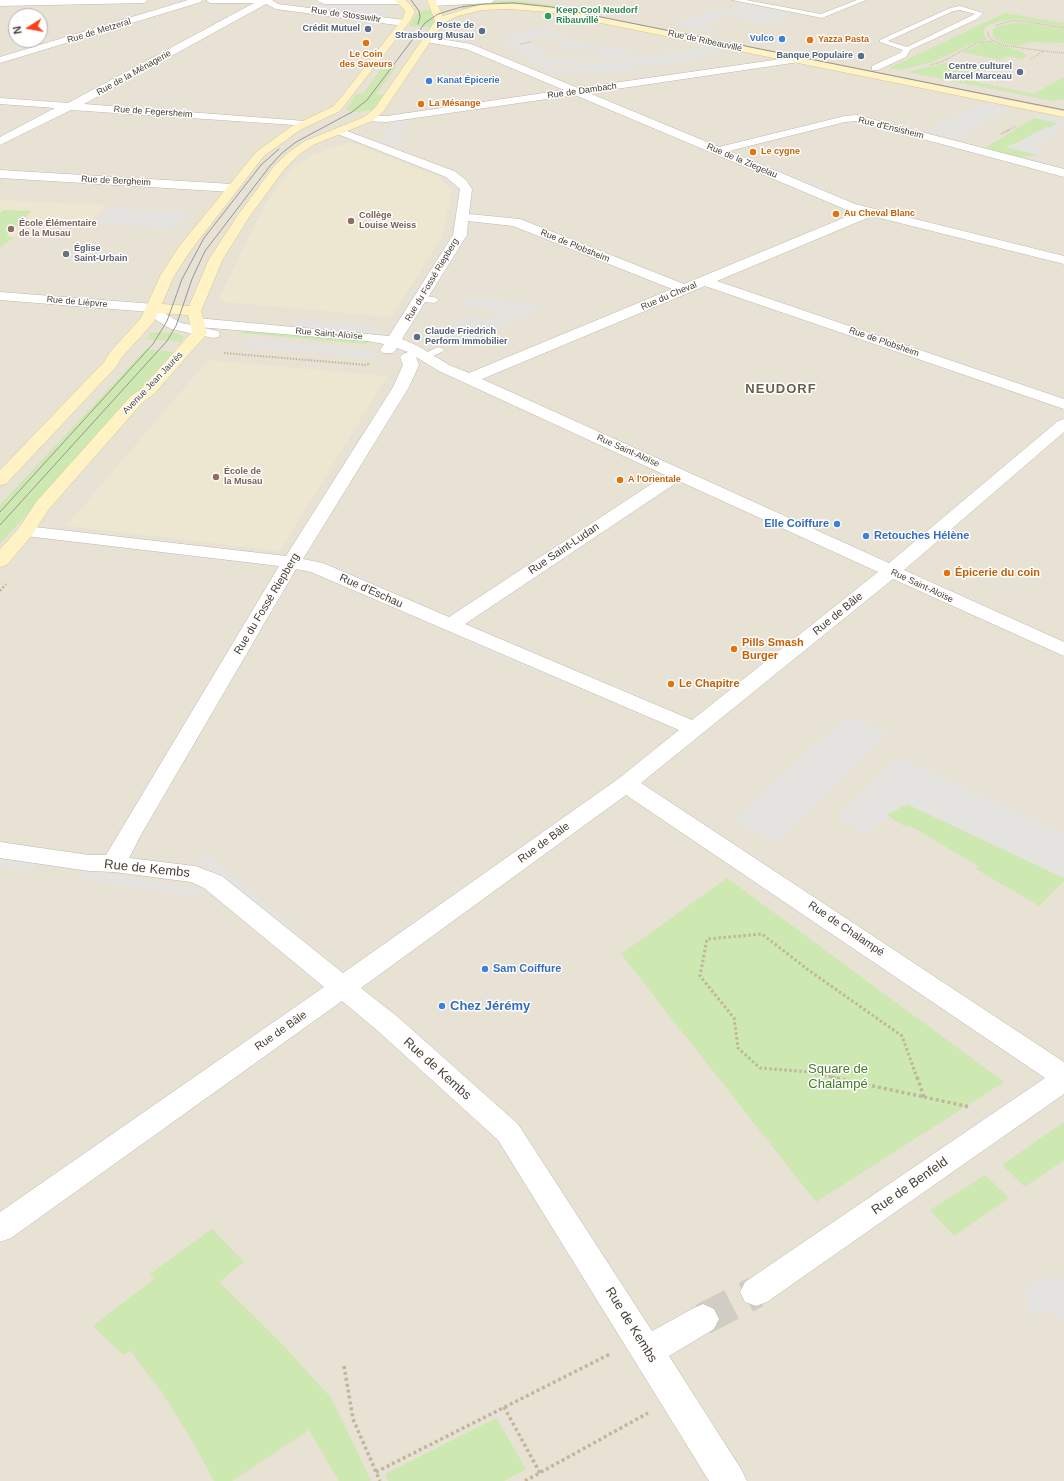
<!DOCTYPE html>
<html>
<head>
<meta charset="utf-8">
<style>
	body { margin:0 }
	#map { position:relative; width:1064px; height:1481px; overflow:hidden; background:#f4f0e7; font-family:Arial,sans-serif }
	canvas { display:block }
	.north { position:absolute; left:8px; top:8px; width:40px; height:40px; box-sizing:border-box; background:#fff; border:1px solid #b5b3af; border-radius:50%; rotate:259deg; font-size:11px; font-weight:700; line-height:16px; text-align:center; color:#474136 }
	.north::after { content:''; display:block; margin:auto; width:14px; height:18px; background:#fb4017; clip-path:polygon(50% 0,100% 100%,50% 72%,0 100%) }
</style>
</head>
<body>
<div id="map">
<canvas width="1064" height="1481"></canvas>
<div class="north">N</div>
</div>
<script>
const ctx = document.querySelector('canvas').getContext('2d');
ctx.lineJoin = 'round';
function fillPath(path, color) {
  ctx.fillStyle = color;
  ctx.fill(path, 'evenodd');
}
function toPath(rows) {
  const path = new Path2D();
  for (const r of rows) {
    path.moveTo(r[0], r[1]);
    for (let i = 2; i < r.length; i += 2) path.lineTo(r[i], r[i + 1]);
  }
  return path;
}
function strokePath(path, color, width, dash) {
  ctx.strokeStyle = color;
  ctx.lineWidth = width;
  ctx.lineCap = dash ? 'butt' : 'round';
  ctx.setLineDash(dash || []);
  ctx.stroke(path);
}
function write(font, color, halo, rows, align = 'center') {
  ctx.font = font + ' Arial,sans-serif';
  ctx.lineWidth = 3;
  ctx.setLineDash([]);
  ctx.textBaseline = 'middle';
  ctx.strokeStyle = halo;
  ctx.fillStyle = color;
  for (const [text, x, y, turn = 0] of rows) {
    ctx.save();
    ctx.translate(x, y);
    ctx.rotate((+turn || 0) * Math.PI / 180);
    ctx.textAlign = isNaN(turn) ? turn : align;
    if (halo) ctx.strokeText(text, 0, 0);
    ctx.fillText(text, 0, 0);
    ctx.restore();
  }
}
fillPath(toPath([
	[0,0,1064,0,1064,1481,0,1481],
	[16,16,40,16,40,40,16,40]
]), '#e8e2d5');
fillPath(toPath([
	[350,142,439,177,452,190,442,237,391,317,223,302,218,300,266,202,291,169,312,155],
	[0,200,107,205,90,222,34,219,0,248],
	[208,360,387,376,280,551,66,526]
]), '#ede6d1');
fillPath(toPath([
	[492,1,520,1,565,7,557,10,477,6,462,9,461,3],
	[430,10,434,20,432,27,409,26,419,11],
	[1005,13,1064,23,1064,27,1019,19,999,21,987,26,983,31,987,40,977,42,932,62,899,70,889,68],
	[1020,22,1064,29,1064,43,1032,42,1016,46,1001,43,993,37,993,30,998,26],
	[991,42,1017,50,1027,55,1022,59,1007,56,1000,60,962,52,982,43],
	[945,63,984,68,963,79,1034,94,1064,77,1064,99,1053,101,908,72],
	[384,65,397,66,376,94,383,95,372,110,356,112,346,110,356,94,363,94],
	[1034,118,1059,122,1050,128,1046,127,1017,143,1005,147,1038,155,1021,157,985,148],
	[3,210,32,211,6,236,14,237,0,248,0,213],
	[244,330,368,341,369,342,365,344,241,333],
	[158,332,177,333,184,337,181,342,146,339,151,333],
	[146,349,173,352,0,544,0,505],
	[907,804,1064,878,1064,881,1039,906,976,869,978,866,909,825,906,827,886,815],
	[727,878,1004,1082,816,1202,621,954],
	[1064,1122,1064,1160,1025,1187,1002,1165],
	[985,1175,1009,1198,954,1236,930,1210],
	[212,1229,244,1262,219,1282,282,1344,332,1399,371,1481,339,1481,309,1430,232,1481,214,1481,193,1442,160,1389,130,1351,123,1355,93,1326,154,1279,150,1274],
	[496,1418,526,1469,504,1481,388,1481,385,1474]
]), '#cde8b0');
fillPath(toPath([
	[313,4,365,5,364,7,385,7,390,13,380,13,382,17,308,8],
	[744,4,795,13,768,24,727,16,701,25,716,29,708,32,674,24,709,12,726,11],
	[548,28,577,43,606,47,616,46,626,51,634,49,641,53,551,65,556,69,689,50,703,46,723,49,694,61,653,66,648,64,632,66,636,69,591,75,581,71,562,75,523,59,531,57,528,54,520,56,516,53,519,51,508,46,503,41,524,31],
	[548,36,564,45,560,46,569,51,592,47,602,54,550,61,540,55,547,54,527,39],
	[987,103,1011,108,956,139,925,131,949,118],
	[1039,115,1064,120,1064,126,1058,130,1062,131,1051,138,1044,138,1048,140,1037,147,1047,149,1038,155,1005,147,1017,143,1046,127,1050,128,1058,123,1034,118],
	[408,121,397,139,409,143,397,147,382,141,393,123],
	[741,154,810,183,827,189,821,191,737,155],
	[110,208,187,213,173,228,95,224],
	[466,298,504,301,545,304,534,312,497,329,454,326,459,317,490,320,494,313,503,314,506,309,462,306],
	[291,319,376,326,384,334,297,327],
	[448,328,471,330,469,336,483,333,487,337,460,345,443,337],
	[239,338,370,350,377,357,371,358,252,348],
	[164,550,240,559,237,563,160,555],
	[335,565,382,586,378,589,331,568],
	[474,639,564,677,559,681,468,643],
	[612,683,654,701,650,704,608,687],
	[847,715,888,734,776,843,732,821],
	[898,757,1064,833,1064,878,907,804,887,815,890,817,866,835,838,818],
	[204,852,296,928,286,934,194,858],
	[0,858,39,864,34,871,0,866],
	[85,871,204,889,200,897,80,879],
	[1042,1277,1060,1280,1064,1277,1064,1323,1050,1312,1030,1315,1024,1290]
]), '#e5e3df');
strokePath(toPath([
	[703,1319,756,1292]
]), '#d1cdc4', 32, [32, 16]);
const lane = toPath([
	[317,0,323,0,323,1,320,3,317,0],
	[732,0,746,0,821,14,857,0,866,0,822,18,732,0],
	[960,6,983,13,977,19,910,50,906,57,878,70,872,70,872,66,900,53,903,50,880,42,880,40,950,8,960,6],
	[960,10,975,14,907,47,888,41,953,11,960,10],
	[421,296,434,297,439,300,434,303,417,301,416,299,417,297,421,296],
	[438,347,442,348,444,350,442,352,425,359,419,356,438,347]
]);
const street = toPath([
	[0,0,148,0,144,3,0,6,0,0],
	[188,0,202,0,201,2,0,63,0,57,188,0],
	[206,0,272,0,278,4,404,20,409,23,404,26,276,9,266,4,84,104,305,121,311,124,309,126,71,110,0,145,0,137,55,108,0,104,0,98,68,103,254,3,210,3,206,0],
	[321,0,405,0,406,1,401,4,325,4,322,3,321,0],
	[438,0,495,0,491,3,432,6,427,3,429,1,438,0],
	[429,37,471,44,578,88,795,57,799,58,800,60,799,62,589,93,719,147,845,116,856,115,1064,169,1064,177,856,121,845,122,729,151,855,204,1064,256,1064,264,872,216,717,281,1064,399,1064,409,705,286,482,379,889,563,1058,421,1064,419,1064,432,904,570,1064,642,1064,656,893,579,641,783,1064,1062,1064,1094,767,1302,756,1306,745,1302,740,1292,745,1282,1045,1078,626,795,361,988,399,1018,518,1124,652,1331,692,1309,703,1304,714,1309,719,1319,714,1329,669,1356,741,1469,747,1481,709,1481,498,1140,379,1032,342,1001,11,1238,0,1242,0,1212,324,987,204,888,191,882,114,872,89,871,0,858,0,842,89,855,106,855,279,566,26,536,20,535,17,531,20,527,26,526,286,556,393,387,403,365,400,357,403,354,408,352,397,348,393,353,383,353,380,350,384,344,367,341,199,327,218,331,220,334,218,337,213,338,171,329,156,320,150,312,0,300,0,292,154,304,159,305,166,314,181,323,192,325,190,322,192,319,197,318,389,336,453,235,460,189,446,177,335,133,333,131,339,128,454,171,466,180,472,189,469,214,520,219,684,284,858,212,847,210,575,95,387,122,364,121,362,119,364,117,368,116,387,116,564,90,466,49,426,42,424,40,426,38,429,37],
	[468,221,513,226,672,289,469,373,449,365,418,346,402,339,467,235,468,221],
	[416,357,439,371,665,475,449,617,323,563,303,559,409,387,419,365,416,357],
	[679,481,878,572,692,720,465,624,679,481],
	[296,569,311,572,679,730,618,779,343,973,222,876,195,866,129,858,142,833,296,569],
	[0,170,232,184,238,188,232,192,0,178,0,170]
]);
const secondary = toPath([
	[395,0,405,0,410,4,415,11,411,20,340,111,300,130,264,156,191,250,174,276,162,304,189,306,209,259,238,215,275,165,289,152,305,141,364,117,375,108,435,21,427,0,435,0,443,16,482,4,510,3,547,6,1064,111,1064,117,547,12,510,9,482,10,458,16,443,23,383,112,372,121,313,145,297,156,283,171,250,216,223,259,201,311,207,333,205,336,154,394,142,403,49,509,32,535,7,565,0,567,0,549,19,528,36,502,130,397,142,388,192,332,188,315,158,313,153,323,122,357,116,367,6,484,0,485,0,470,104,362,110,352,141,318,160,276,178,248,256,152,292,126,332,107,339,100,403,18,405,11,395,0]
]);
strokePath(lane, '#bfb8aa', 1);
strokePath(street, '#bfb8aa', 1);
strokePath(secondary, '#d4c597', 1);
strokePath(toPath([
	[996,25,1011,21,1023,21,1064,28],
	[994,41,1002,45,1043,51,1030,60],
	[520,44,531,42],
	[1043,51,1064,53],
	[930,65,941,62,977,43,994,41,988,36,988,32],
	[1007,131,1016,126]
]), '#c1b59b', 1, [1, 1]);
strokePath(toPath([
	[1001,134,1009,130]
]), '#c1b59b', 1.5, [1, 1]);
strokePath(toPath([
	[224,353,367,365,370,363]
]), '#c1b59b', 2, [1.5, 1.5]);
strokePath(toPath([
	[0,591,6,584]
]), '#c1b59b', 2.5, [2, 2]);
strokePath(toPath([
	[836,1078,810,1072,760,1068,738,1048,734,1018,700,976,707,939,762,934,807,969,902,1036,917,1078]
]), '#c1b59b', 3, [2.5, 2.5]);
strokePath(toPath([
	[831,1077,924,1097],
	[917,1077,924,1097],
	[924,1097,970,1107],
	[344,1366,353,1419,380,1481],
	[504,1407,540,1473],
	[376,1472,610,1354],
	[525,1481,648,1413]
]), '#c1b59b', 3.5, [3, 3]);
fillPath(lane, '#fff');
fillPath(street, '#fff');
fillPath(secondary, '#fff3c6');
strokePath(toPath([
	[411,0,419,11,420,17,418,24],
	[0,512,153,344,167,321,182,279,204,238,261,165,279,149],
	[0,525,167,341,176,326,192,279,205,251,270,166,282,153,296,142,352,112,367,100,425,23,438,14,461,7,485,4,514,3,551,7,1064,110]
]), '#969696', 1);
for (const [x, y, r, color] of [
	[548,16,4,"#2e9e5b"],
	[368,29,4,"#5c6f8a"],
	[482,31,4,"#5c6f8a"],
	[782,39,4,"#3f7fe0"],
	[810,40,4,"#e8710a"],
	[366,43,4,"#e8710a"],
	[861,56,4,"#5c6f8a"],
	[1020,72,4,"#5c6f8a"],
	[429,81,4,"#3f7fe0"],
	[421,104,4,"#e8710a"],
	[753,152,4,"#e8710a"],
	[836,214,4,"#e8710a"],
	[351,221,4,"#8d6e63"],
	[11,229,4,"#8d6e63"],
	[66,254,4,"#6b7280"],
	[417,337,4,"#5c6f8a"],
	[216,477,4,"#8d6e63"],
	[620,480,4,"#e8710a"],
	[837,524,4,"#3f7fe0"],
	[866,536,4,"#3f7fe0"],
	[947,573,4,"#e8710a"],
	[734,649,4,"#e8710a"],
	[671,684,4,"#e8710a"],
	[485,969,4,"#3f7fe0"],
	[442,1006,4,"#3f7fe0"]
]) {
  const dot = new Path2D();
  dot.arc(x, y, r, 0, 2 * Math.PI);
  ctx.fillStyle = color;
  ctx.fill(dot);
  strokePath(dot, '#fff', 1.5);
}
write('bold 9px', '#27864d', '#fff', [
	["Keep Cool Neudorf",556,11],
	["Ribauvillé",556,21]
], 'left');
write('9px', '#474136', '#fff', [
	["Rue de Stosswihr",346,15,8],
	["Rue de Metzeral",99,31,-17],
	["Rue de Ribeauvillé",705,41,12],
	["Rue de la Ménagerie",134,73,-29],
	["Rue de Dambach",582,91,-8],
	["Rue de Fegersheim",153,112,4],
	["Rue d'Ensisheim",891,128,14],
	["Rue de la Ziegelau",742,161,23],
	["Rue de Bergheim",116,181,3],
	["Rue de Plobsheim",575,246,22],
	["Rue du Fossé Riepberg",432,280,-59],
	["Rue du Cheval",669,296,-23],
	["Rue de Lièpvre",77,302,5],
	["Rue Saint-Aloïse",329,334,5],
	["Rue de Plobsheim",884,342,19],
	["Avenue Jean Jaurès",153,383,-46],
	["Rue Saint-Aloïse",628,451,24],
	["Rue Saint-Aloïse",922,586,25]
]);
write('bold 9px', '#4e5e75', '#fff', [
	["Poste de",474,26],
	["Strasbourg Musau",474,36],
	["Crédit Mutuel",360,29],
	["Banque Populaire",853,56],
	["Centre culturel",1012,67],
	["Marcel Marceau",1012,77],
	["Claude Friedrich",425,332,"left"],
	["Perform Immobilier",425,342,"left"]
], 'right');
write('bold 9px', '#366cbe', '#fff', [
	["Vulco",774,39],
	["Kanat Épicerie",437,81,"left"]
], 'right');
write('bold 9px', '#c56008', '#fff', [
	["Yazza Pasta",818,40],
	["Le Coin",366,55,"center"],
	["des Saveurs",366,65,"center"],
	["La Mésange",429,104],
	["Le cygne",761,152],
	["Au Cheval Blanc",844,214],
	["A l'Orientale",628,480]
], 'left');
write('bold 9px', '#785e54', '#fff', [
	["Collège",359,216],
	["Louise Weiss",359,226],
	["École Élémentaire",19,224],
	["de la Musau",19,234],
	["École de",224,472],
	["la Musau",224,482]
], 'left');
write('bold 9px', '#5b616d', '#fff', [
	["Église",74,249],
	["Saint-Urbain",74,259]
], 'left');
write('bold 11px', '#366cbe', '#fff', [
	["Elle Coiffure",829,524,"right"],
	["Retouches Hélène",874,536],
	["Sam Coiffure",493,969]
], 'left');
write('11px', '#474136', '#fff', [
	["Rue Saint-Ludan",564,549,-34],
	["Rue d'Eschau",371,591,24],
	["Rue du Fossé Riepberg",267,604,-59],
	["Rue de Bâle",838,614,-39],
	["Rue de Bâle",544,843,-36],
	["Rue de Chalampé",846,929,34],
	["Rue de Bâle",281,1031,-35]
]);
write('bold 11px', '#c56008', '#fff', [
	["Épicerie du coin",955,573],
	["Pills Smash",742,643],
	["Burger",742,656],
	["Le Chapitre",679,684]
], 'left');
ctx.letterSpacing = '1px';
write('bold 13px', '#6a5f4d', '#fff', [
	["NEUDORF",781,389]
]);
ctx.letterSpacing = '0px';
write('13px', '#474136', '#fff', [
	["Rue de Kembs",147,869,6],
	["Rue de Kembs",437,1069,42],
	["Rue de Benfeld",910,1186,-35],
	["Rue de Kembs",631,1325,58]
]);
write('bold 13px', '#366cbe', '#fff', [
	["Chez Jérémy",450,1006]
], 'left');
write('13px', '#457929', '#fff', [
	["Square de",838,1069],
	["Chalampé",838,1084]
]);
</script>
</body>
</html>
